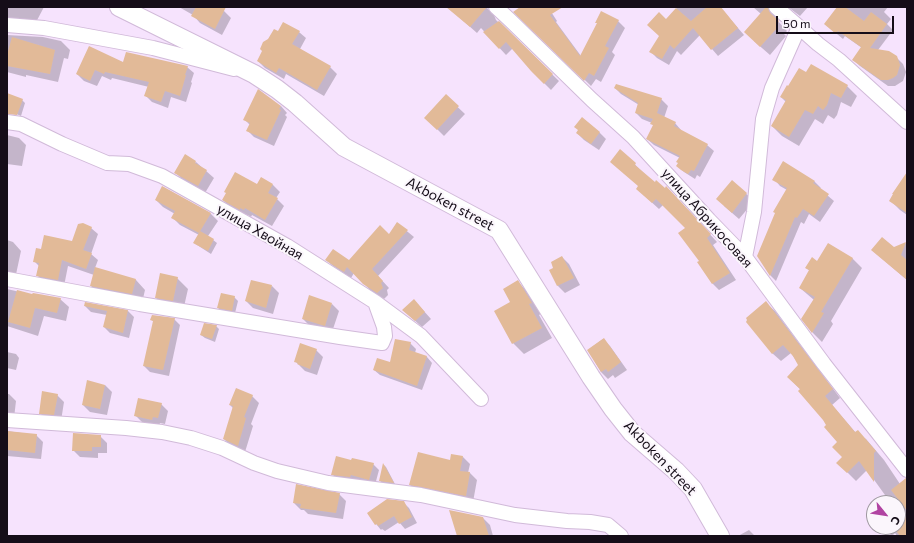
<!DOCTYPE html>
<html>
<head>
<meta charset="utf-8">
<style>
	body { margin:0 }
	#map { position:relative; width:914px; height:543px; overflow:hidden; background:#f6e3fd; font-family:Commissioner,sans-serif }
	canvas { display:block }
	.frame { position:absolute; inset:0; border:8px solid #150d18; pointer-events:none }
	.north { position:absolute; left:866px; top:495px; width:40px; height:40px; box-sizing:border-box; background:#fbf6fc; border:1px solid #9f99a1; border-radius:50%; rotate:120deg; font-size:11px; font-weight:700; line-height:16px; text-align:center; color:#150d18 }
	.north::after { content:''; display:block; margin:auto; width:14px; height:18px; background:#b144a2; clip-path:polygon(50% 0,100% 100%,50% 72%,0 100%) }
	.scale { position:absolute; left:776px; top:16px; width:118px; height:18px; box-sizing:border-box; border:2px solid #150d18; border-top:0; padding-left:5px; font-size:12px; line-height:14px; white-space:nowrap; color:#150d18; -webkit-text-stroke:3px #fbf6fc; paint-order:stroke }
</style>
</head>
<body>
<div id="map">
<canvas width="914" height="543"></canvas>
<div class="frame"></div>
<div class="north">С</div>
<div class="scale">50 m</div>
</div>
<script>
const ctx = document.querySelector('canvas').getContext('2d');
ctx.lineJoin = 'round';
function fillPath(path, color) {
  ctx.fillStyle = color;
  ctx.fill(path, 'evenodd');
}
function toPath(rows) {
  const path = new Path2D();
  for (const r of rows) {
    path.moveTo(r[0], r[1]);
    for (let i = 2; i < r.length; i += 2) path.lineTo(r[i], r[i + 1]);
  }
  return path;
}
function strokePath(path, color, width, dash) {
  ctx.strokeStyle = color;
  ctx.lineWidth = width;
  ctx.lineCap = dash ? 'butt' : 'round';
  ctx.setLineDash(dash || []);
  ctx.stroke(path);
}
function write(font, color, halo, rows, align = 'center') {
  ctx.font = font + ' Commissioner,sans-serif';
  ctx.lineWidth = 4;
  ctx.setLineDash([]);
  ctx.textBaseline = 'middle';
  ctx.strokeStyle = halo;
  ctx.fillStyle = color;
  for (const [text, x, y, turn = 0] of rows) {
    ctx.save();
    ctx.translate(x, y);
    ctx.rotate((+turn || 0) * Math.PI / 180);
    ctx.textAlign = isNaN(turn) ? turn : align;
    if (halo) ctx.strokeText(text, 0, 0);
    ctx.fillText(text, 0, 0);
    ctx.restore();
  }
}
fillPath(toPath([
	[7,7,44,7,34,26,9,29,7,34],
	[179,7,217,7,224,11,231,18,222,35,200,23,193,15],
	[458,7,488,7,487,8,494,15,496,20,559,81,551,90,532,71,513,48,506,55,481,28,477,33,460,18],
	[522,7,548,7,557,21,556,22,581,56,598,24,618,21,625,28,612,52,615,55,601,82,596,79,591,86,515,12],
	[678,7,720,7,744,35,718,56,700,35,681,55,677,51,669,65,657,58,651,52,660,36,666,20],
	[753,7,808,7,800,16,788,7,783,7,778,11,776,19,787,31,784,34,786,36,770,55,754,41,761,14],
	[838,7,888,7,884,12,891,19,887,24,893,30,878,50,896,57,903,64,906,72,903,81,895,86,888,86,860,66,854,60,862,48,845,36,843,39,825,24],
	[299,32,306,38,300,49,330,67,337,74,324,96,286,74,284,79,265,68,258,61],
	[7,35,43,37,61,41,70,50,68,59,64,58,58,82,26,75,26,77,7,72],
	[89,47,124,63,187,67,194,73,191,82,192,83,186,102,171,97,168,108,152,102,146,96,149,87,112,78,111,80,102,76,97,86,84,81,77,74],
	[806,73,847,86,857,96,851,107,841,102,837,115,834,119,828,115,823,124,815,119,799,146,782,136,772,126,786,102,781,97],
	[615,88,661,99,668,106,664,118,675,123,681,130,681,131,707,145,714,151,700,177,697,175,695,179,684,172,678,166,680,158,654,145,647,139,654,126,652,124,652,123,642,119,636,113,639,105,621,94],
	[446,96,465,114,444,136,426,118],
	[22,100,25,103,21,116,7,110,7,103],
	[281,106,287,113,285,115,287,117,274,146,254,137,247,130,250,125,245,120],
	[579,131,599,132,606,139,599,150,584,140,577,133],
	[7,135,19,138,26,145,22,166,7,164],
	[621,151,655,184,673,194,717,242,713,245,736,280,719,290,713,284,700,261,686,228,663,205,659,209,637,189,639,186],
	[196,162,214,178,205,193,183,180,176,173],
	[907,174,907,215,900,210,891,201],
	[261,178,273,185,280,192,276,198,284,206,272,226,252,215,251,217,248,215,247,216,230,207,223,200,257,185],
	[774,179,814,181,821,188,820,189,834,201,820,222,809,214,804,224,801,222,776,281,770,275,758,256,787,190,780,186],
	[732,181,754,201,739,219,724,206],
	[163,187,211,214,218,221,208,236,217,243,211,254,194,243,199,235,180,225,173,218,175,214,163,207,156,200],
	[397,223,414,237,378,276,389,288,387,290,388,295,384,299,370,290,354,273,351,278,333,266,326,260,349,262,389,235],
	[91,228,98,234,91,254,98,260,95,268,136,280,145,290,142,303,100,295,91,286,94,275,68,266,64,286,44,282,38,276,40,267,34,261,42,250,72,242],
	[7,240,13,242,21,251,15,279,7,286],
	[906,243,907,244,907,280,872,250,894,248],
	[562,257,569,264,580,285,565,293,558,286,550,271,555,268],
	[852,258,862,268,831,321,833,324,822,342,813,333,803,319,814,300,800,288,810,271,806,268,818,262],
	[177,278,188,289,183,311,166,308,156,298],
	[518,282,528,292,542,313,539,315,552,338,524,354,513,343,512,302],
	[7,286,7,289,33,295,60,299,69,307,66,321,44,316,38,336,7,326],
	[272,286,279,293,273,314,253,308,246,301],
	[234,297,238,301,235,313,222,311,218,308],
	[414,300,431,319,422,327,403,310],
	[86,303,128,311,134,317,129,338,110,333,104,327,107,315,91,312,85,306],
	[766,303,775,311,840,398,832,405,856,433,866,439,884,460,900,484,907,484,907,536,897,536,895,533,892,536,883,527,898,527,898,503,889,503,890,502,867,470,856,481,838,463,843,458,838,442,828,425,801,390,788,377,799,365,791,353,781,361,772,353],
	[332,304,339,311,332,332,310,326,303,319],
	[174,319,180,325,169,376,150,372,144,366,154,322,152,320],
	[216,326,219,329,215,342,205,338,201,335],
	[603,339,610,346,627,370,615,378,613,375,608,379,601,372,588,350],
	[410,343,416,349,415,353,427,357,432,363,422,390,380,375,374,370,391,363],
	[316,350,323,357,317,375,305,371,295,361],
	[7,352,16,354,19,358,16,370,7,368],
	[105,385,112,392,107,415,90,412,83,405],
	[7,394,9,394,16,401,14,418,7,422],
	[57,395,64,402,61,421,47,420,40,413],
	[252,396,259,403,251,424,253,426,245,452,231,446,224,439,233,408,230,405],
	[161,404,168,411,165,424,160,423,159,426,142,422,135,415],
	[7,431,36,435,43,442,41,459,7,456],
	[100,436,107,443,107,453,98,453,98,458,80,457,73,450],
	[463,457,470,464,468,473,470,473,477,480,473,502,417,492,410,485,451,461],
	[373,464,379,470,375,485,338,480,333,475],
	[384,465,386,467,396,486,384,484,380,481],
	[339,494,346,501,343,519,308,514,304,510,301,510,294,503],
	[403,502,409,508,417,523,405,529,399,522,385,531,382,529,381,530,368,514],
	[483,518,490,525,493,536,458,536],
	[749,530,755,536,738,536]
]), '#0003');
fillPath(toPath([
	[196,7,226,7,215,29,191,16],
	[446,7,487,7,470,27],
	[520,7,563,7,550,15,580,56,597,23,595,23,601,11,619,20,605,46,609,48,594,76,589,73,584,81,513,12],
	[707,7,721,7,738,28,711,50,693,28,674,49,670,45,662,59,649,52,659,36,647,25,659,12,666,19,676,8,691,21],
	[766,7,768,7,770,13,779,21,776,25,778,27,760,47,744,32],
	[837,7,845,7,864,21,871,12,887,24,870,48,889,51,897,56,900,65,897,75,893,78,888,80,881,80,852,60,861,47,838,31,836,34,824,24],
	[499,21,553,74,544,84,531,71,506,42,499,49,483,32],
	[283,22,300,31,292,44,331,66,317,90,279,68,276,73,257,61,262,51,260,49,263,42,268,39,274,29,278,31],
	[12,37,55,50,50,74,7,66,7,55],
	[89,46,123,62,126,52,188,66,185,75,186,75,180,96,165,91,161,102,144,96,149,82,105,72,104,74,95,70,90,81,76,74],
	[811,64,848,85,841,98,831,93,827,105,823,110,818,106,813,114,805,110,789,137,771,126,786,100,780,97,787,85,788,86,799,68,806,72],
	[616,84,662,98,657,113,676,122,674,126,708,144,694,171,691,170,688,174,681,170,676,166,678,163,676,162,680,156,646,139,653,125,650,124,653,119,635,113,638,103,614,88],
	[258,89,281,106,279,109,281,110,267,140,246,131,250,123,243,120],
	[7,93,23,99,17,115,7,114],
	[446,94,459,106,437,130,424,118],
	[582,117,600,132,591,144,576,133,578,130,574,127],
	[620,149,636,163,635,165,655,182,656,180,665,188,666,186,711,234,707,238,730,273,712,284,697,262,699,261,678,233,685,228,656,199,652,203,636,189,638,186,610,162],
	[185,154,196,161,195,163,207,170,198,186,174,173],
	[783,161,815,181,813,183,829,194,814,216,803,209,797,218,795,217,770,276,757,256,775,213,773,212,787,188,772,180],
	[235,172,257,184,261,177,273,184,268,193,278,198,265,220,245,208,244,210,240,208,240,210,222,200,226,193,224,192],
	[907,172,907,213,889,201,893,194,892,194],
	[732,180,747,193,732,213,716,199],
	[162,186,211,213,199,233,171,218,175,211,155,200],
	[397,222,408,230,372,269,383,281,381,283,383,288,377,293,363,284,347,267,344,272,325,260,333,249,349,260,380,225,389,234],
	[83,223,92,227,83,250,92,253,86,269,62,260,58,280,36,276,39,263,33,262,36,248,41,249,44,235,72,241,78,224],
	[200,231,214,239,208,251,193,243],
	[882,237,894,247,906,242,901,255,907,260,907,280,871,250],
	[828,243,853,258,821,312,824,313,812,333,801,319,815,297,799,288,809,270,805,268,812,257,817,261],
	[562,256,574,278,557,286,549,270,553,268,551,262],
	[95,267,136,279,132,294,90,286],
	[160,273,178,277,173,301,155,298],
	[251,280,272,285,266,308,245,301],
	[518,280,532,303,529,304,542,328,512,344,494,311,510,302,503,289],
	[17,290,32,294,33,293,61,298,57,313,35,308,30,328,8,322],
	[221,293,235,296,232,311,217,308],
	[309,295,332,303,325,326,302,319],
	[414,299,425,312,415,321,402,310],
	[766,301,833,389,825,396,855,432,858,430,876,451,874,453,874,482,859,461,847,473,836,463,842,457,832,447,837,442,824,427,826,425,823,420,798,391,800,389,787,377,798,365,793,356,783,345,772,354,746,322,747,320,746,318],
	[85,302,128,310,123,333,103,327,107,311,84,306],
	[152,315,175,318,163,370,143,366,153,321,150,320],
	[204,323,217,325,212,339,200,335],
	[604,338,621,362,608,372,606,369,601,372,587,350],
	[395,339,411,342,409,350,427,356,417,386,373,370,377,358,390,362],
	[300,343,317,349,310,369,297,364,298,363,294,362],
	[87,380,105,385,100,409,82,405],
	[236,388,253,395,244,417,246,418,238,446,223,439,233,406,229,405],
	[42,391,58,394,54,415,39,414],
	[138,398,162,403,158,418,153,417,152,420,134,416],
	[7,431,37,434,35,453,7,450],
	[73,433,101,435,101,447,92,447,92,451,72,451],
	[418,452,450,460,451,454,463,456,460,471,470,472,466,496,409,485],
	[336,456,351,460,352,458,374,463,369,480,351,475,350,477,331,475],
	[383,463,394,483,379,481],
	[906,478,907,478,907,511,891,490],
	[296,484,340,493,336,513,300,508,301,504,293,503],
	[387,499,404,501,412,517,399,524,394,516,378,526,377,524,375,525,367,513],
	[449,510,483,517,489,536,457,536],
	[907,515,907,536,900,536,893,527,898,527,898,522]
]), '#e2ba98');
const minor = toPath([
	[496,7,511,21,592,100,633,137,709,220,745,257,824,364,907,470],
	[776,7,799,27],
	[7,25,44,28,153,48,234,69],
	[7,122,21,124,62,144,107,163,129,164,162,176,287,246,375,302,421,336,481,399],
	[745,257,754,212,763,119,772,88,799,27,818,44,839,60,907,122],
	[7,279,140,304,340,337,382,343,385,336,384,327,375,302],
	[7,420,126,428,162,432,191,438,222,448,254,463,277,471,328,483,421,495,515,515,567,521,590,522,608,525,621,536]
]);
const tertiary = toPath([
	[119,7,254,74,277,89,295,103,344,147,499,230,591,377,613,409,632,433,676,471,693,489,720,536]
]);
strokePath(minor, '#d1bad9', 16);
strokePath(tertiary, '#d1bad9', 20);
strokePath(minor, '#fff', 14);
strokePath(tertiary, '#fff', 18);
write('14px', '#150d18', '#fbf6fc', [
	["Akboken street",450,204,28],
	["улица Абрикосовая",707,218,48],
	["улица Хвойная",260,232,30],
	["Akboken street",660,458,46]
]);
</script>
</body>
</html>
